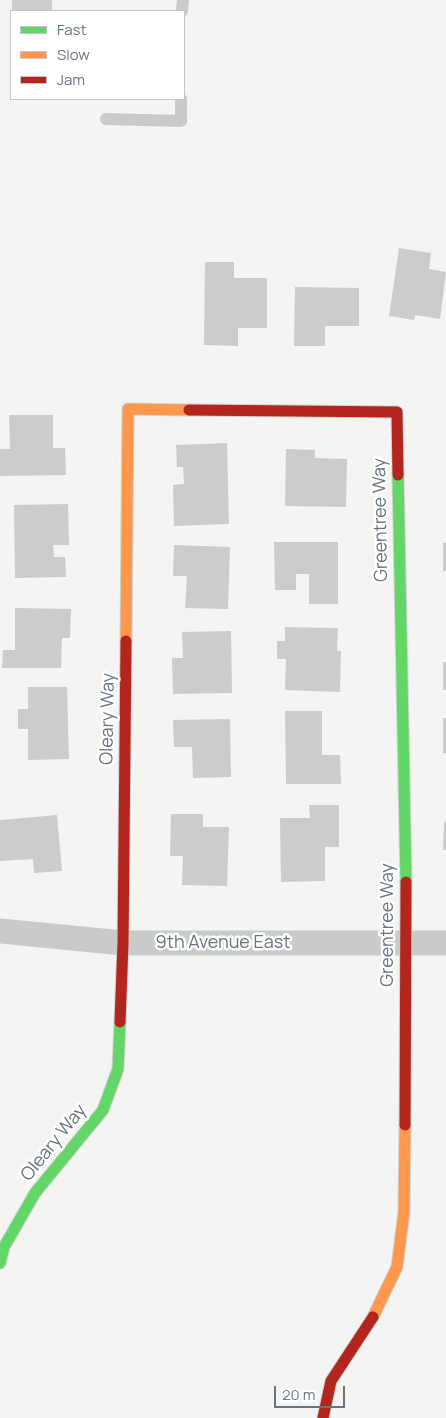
<!DOCTYPE html>
<html>
<head>
<meta charset="utf-8">
<style>
	body { margin:0 }
	#map { position:relative; width:446px; height:1418px; overflow:hidden; background:#f4f4f3; font-family:Manrope,sans-serif }
	canvas { display:block }
	.legend { position:absolute; left:10px; top:10px; width:175px; height:90px; box-sizing:border-box; background:#fff; border:1px solid #c3c7cc; margin:0; padding:6px 9px; list-style:none; font-size:15px; color:#68747f }
	.legend li { display:flex; align-items:center; gap:10px; height:25px }
	.legend b { width:25px; border:1px solid #c3c7cc }
	.scale { position:absolute; left:274px; top:1386px; width:71px; height:22px; box-sizing:border-box; border:2px solid #68747f; border-top:0; padding-left:6px; font-size:15px; line-height:18px; white-space:nowrap; color:#68747f; -webkit-text-stroke:4px #fff; paint-order:stroke }
</style>
</head>
<body>
<div id="map">
<canvas width="446" height="1418"></canvas>
<ul class="legend">
<li><b style="height:6px;background:#63d668"></b>Fast</li>
<li><b style="height:6px;background:#ff974d"></b>Slow</li>
<li><b style="height:6px;background:#b3261e"></b>Jam</li>
</ul>
<div class="scale">20 m</div>
</div>
<script>
const ctx = document.querySelector('canvas').getContext('2d');
ctx.lineJoin = 'round';
function fillPath(path, color) {
  ctx.fillStyle = color;
  ctx.fill(path, 'evenodd');
}
function toPath(rows) {
  const path = new Path2D();
  for (const r of rows) {
    path.moveTo(r[0], r[1]);
    for (let i = 2; i < r.length; i += 2) path.lineTo(r[i], r[i + 1]);
  }
  return path;
}
function strokePath(path, color, width, dash) {
  ctx.strokeStyle = color;
  ctx.lineWidth = width;
  ctx.lineCap = dash ? 'butt' : 'round';
  ctx.setLineDash(dash || []);
  ctx.stroke(path);
}
function write(font, color, halo, rows, align = 'center') {
  ctx.font = font + ' Manrope,sans-serif';
  ctx.lineWidth = 5;
  ctx.setLineDash([]);
  ctx.textBaseline = 'middle';
  ctx.strokeStyle = halo;
  ctx.fillStyle = color;
  for (const [text, x, y, turn = 0] of rows) {
    ctx.save();
    ctx.translate(x, y);
    ctx.rotate((+turn || 0) * Math.PI / 180);
    ctx.textAlign = isNaN(turn) ? turn : align;
    if (halo) ctx.strokeText(text, 0, 0);
    ctx.fillText(text, 0, 0);
    ctx.restore();
  }
}
fillPath(toPath([
	[12,0,52,0,52,11,12,11],
	[399,248,431,253,429,269,446,272,440,319,415,315,414,320,389,316],
	[205,262,234,262,234,278,267,278,267,328,238,328,238,346,204,345],
	[295,287,359,288,359,326,325,326,325,346,294,346],
	[9,415,53,415,53,448,65,448,66,475,0,476,0,449,10,449],
	[227,443,229,524,174,526,173,485,184,484,183,467,177,467,176,445],
	[286,449,315,450,315,458,347,459,346,507,285,506],
	[68,504,69,545,53,545,54,557,65,557,66,577,15,578,14,505],
	[274,542,338,542,338,604,309,604,309,574,296,574,296,590,275,590],
	[443,543,446,543,446,571,443,571],
	[174,545,230,547,228,609,185,608,187,576,173,576],
	[15,608,71,609,70,638,62,638,61,668,2,668,3,650,15,650],
	[285,627,338,628,337,651,341,651,340,692,285,690,286,659,277,659,277,641,285,641],
	[231,631,232,693,173,694,172,658,183,658,182,632],
	[443,662,446,662,446,690,443,690],
	[28,687,67,687,69,759,28,760,28,729,18,729,18,709,28,709],
	[285,711,322,711,322,755,340,755,341,784,286,784],
	[443,718,446,718,446,753,443,753],
	[230,719,231,777,193,778,192,747,174,747,173,720],
	[309,805,339,805,339,847,325,847,325,881,281,882,280,818,310,818],
	[171,814,203,814,203,827,229,827,227,886,182,885,183,856,170,856],
	[57,815,62,871,34,873,33,859,0,861,0,820],
	[444,822,446,822,446,850,443,850]
]), '#cbcccd');
const fast = toPath([
	[398,475,406,882],
	[0,1263,4,1247,35,1193,103,1110,118,1069,120,1022]
]);
const slow = toPath([
	[126,641,128,409,189,410],
	[373,1317,397,1267,404,1212,405,1125]
]);
const jam = toPath([
	[189,410,397,412,398,475],
	[120,1022,123,943,126,641],
	[405,1125,406,882],
	[323,1418,331,1381,373,1317]
]);
strokePath(fast, '#d0d0d1', 13);
strokePath(slow, '#d0d0d1', 13);
strokePath(jam, '#d0d0d1', 13);
strokePath(toPath([
	[182,11,183,0],
	[106,119,181,121,181,99]
]), '#c9caca', 12);
strokePath(toPath([
	[0,931,123,943,446,943]
]), '#c9caca', 25);
strokePath(fast, '#63d668', 11);
strokePath(slow, '#ff974d', 11);
strokePath(jam, '#b3261e', 11);
write('18px', '#68747f', '#fff', [
	["Greentree Way",381,520,-91],
	["Oleary Way",108,719,-89],
	["Greentree Way",388,925,-90],
	["9th Avenue East",223,943],
	["Oleary Way",54,1143,-51]
]);
</script>
</body>
</html>
